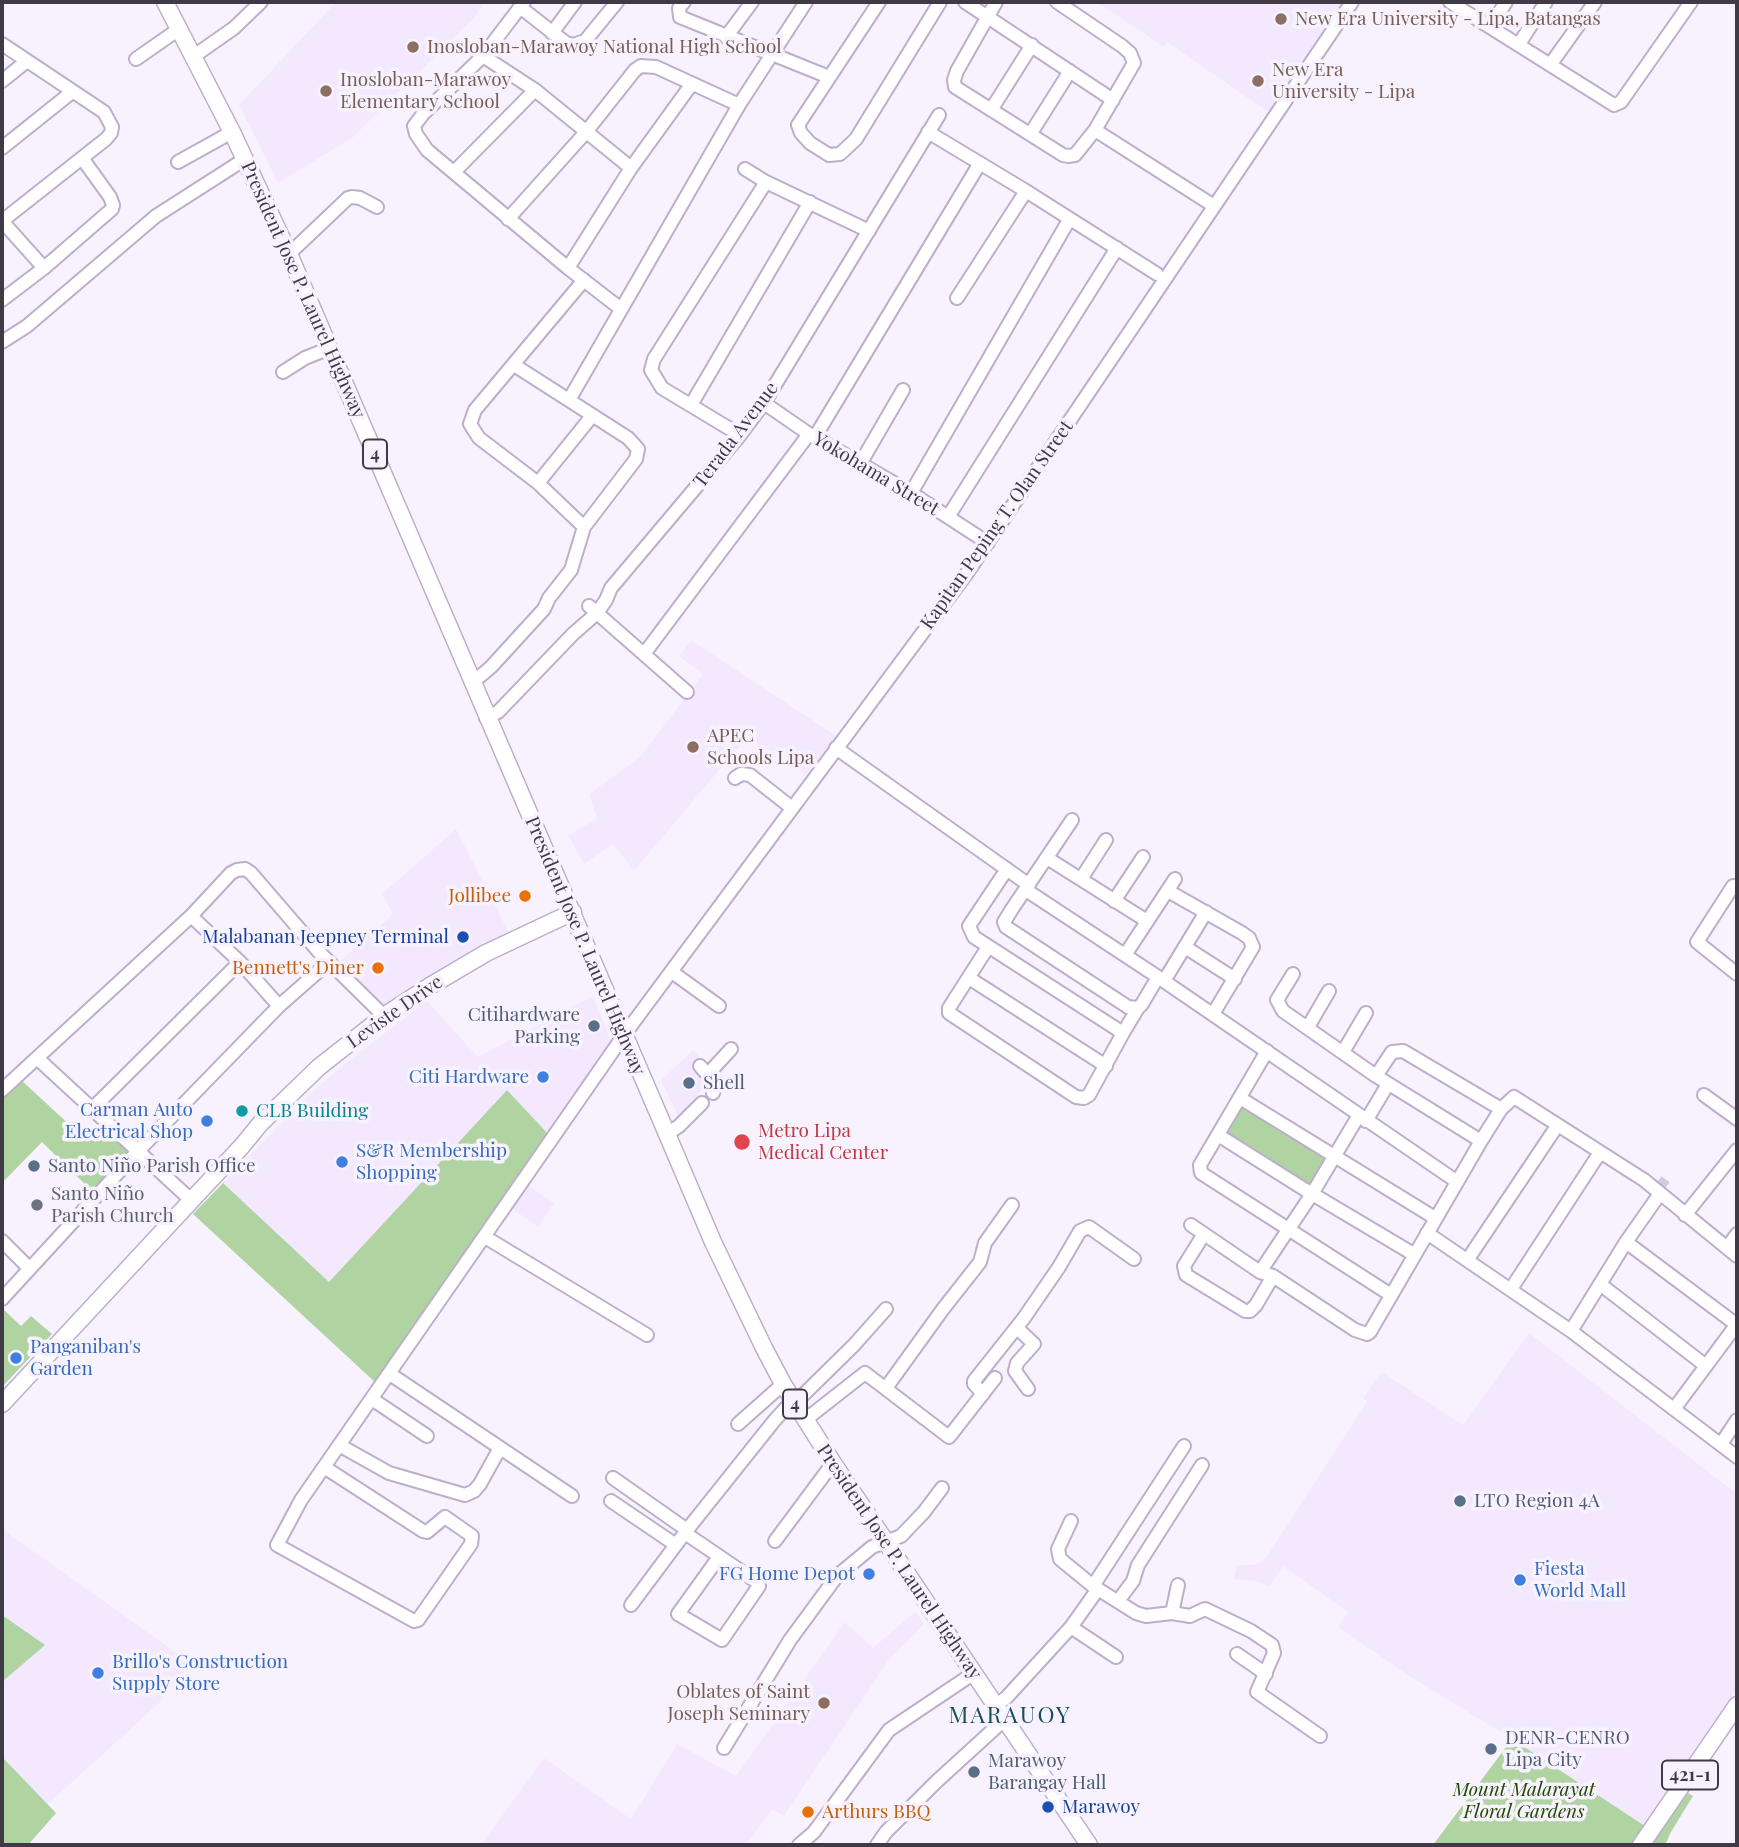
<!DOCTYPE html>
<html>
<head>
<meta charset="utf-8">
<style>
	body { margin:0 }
	#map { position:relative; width:1739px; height:1847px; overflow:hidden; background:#f8f2ff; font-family:"Playfair Display",serif }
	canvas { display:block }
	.frame { position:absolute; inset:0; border:4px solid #403946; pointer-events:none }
</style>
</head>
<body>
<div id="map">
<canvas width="1739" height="1847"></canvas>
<div class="frame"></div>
</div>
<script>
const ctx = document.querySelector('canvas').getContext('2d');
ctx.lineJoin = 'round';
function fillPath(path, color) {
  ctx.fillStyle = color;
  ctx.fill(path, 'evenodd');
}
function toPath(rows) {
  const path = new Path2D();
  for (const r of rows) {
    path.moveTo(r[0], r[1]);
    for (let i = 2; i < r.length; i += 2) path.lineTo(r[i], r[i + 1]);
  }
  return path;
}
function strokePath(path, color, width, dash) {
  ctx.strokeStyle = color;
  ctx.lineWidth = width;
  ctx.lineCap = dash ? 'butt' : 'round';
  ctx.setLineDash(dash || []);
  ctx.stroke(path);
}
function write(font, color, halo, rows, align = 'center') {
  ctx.font = font + ' "Playfair Display",serif';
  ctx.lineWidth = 7;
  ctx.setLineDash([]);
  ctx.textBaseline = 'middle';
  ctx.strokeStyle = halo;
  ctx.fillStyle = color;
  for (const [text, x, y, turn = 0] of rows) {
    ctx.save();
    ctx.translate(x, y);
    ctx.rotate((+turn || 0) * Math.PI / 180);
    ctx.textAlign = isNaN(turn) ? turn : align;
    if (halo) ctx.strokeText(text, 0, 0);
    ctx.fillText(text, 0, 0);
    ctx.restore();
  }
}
fillPath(toPath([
	[336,2,484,2,474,18,352,138,278,183,239,105],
	[1097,2,1347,2,1271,114,1167,42,1164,47],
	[691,640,836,736,806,775,747,737,634,871,613,844,584,864,568,835,597,819,589,794,640,757,703,674,679,656],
	[456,829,509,933,384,1008,338,963,393,914,382,894],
	[593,996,612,1042,550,1136,507,1090,329,1282,223,1183,311,1093,342,1066,427,1001,478,1057],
	[693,1050,716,1075,678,1116,661,1080],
	[526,1184,554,1203,538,1227,510,1207],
	[1529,1333,1737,1494,1737,1688,1645,1826,1512,1739,1409,1676,1338,1627,1348,1612,1283,1566,1270,1586,1256,1581,1234,1579,1237,1565,1252,1565,1261,1562,1267,1556,1367,1402,1363,1398,1382,1372,1463,1425],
	[2,1529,191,1663,158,1704,48,1804,56,1813,28,1845,2,1845,2,1682,44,1645,2,1615],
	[916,1611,924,1624,888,1661,784,1816,772,1809,746,1845,481,1845,544,1758,631,1819,677,1744,736,1776,845,1622,873,1648]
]), '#f4e8ff');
fillPath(toPath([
	[21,1080,86,1140,98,1128,104,1128,128,1150,130,1152,94,1193,42,1142,2,1183,2,1095],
	[507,1090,550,1136,377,1384,193,1214,223,1183,329,1282],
	[1246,1106,1325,1156,1326,1161,1311,1184,1306,1184,1226,1133,1240,1107],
	[2,1308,21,1326,31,1316,52,1334,2,1387],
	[2,1615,45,1645,2,1682],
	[1512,1739,1645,1826,1631,1845,1433,1845],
	[2,1757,56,1813,28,1845,2,1845],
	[1688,1793,1693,1796,1671,1832,1665,1845,1651,1845]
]), '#b0d3a2');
strokePath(toPath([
	[1658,1181,1666,1187]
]), '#d3cdda', 12, [12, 6]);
const minor = toPath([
	[524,2,483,56,423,114,414,126,416,134,427,150,568,268,621,309],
	[684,2,679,8,680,17,829,77],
	[879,2,798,125,801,133,810,143,829,155,840,154,856,139,940,2],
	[965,2,1113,100],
	[996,2,957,71,954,80,955,87,1063,155,1068,156,1075,155,1095,130,1134,63,1130,53,1122,46,1057,2],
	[1450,2,1614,105,1621,102,1691,2],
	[520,7,566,43,573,45,585,41,617,2],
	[1490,27,1506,2],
	[552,33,575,2],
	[726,37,752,2],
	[2,44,104,112,112,127,111,133,106,139,2,221,44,268],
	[1519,44,1546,2],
	[194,56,234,28,261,2],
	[483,56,535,90,631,168],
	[136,59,179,29],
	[1550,65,1595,2],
	[2,81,27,61],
	[991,110,1032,45],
	[1095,130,1214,206],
	[928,132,1026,191,1157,274],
	[1031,133,1070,71],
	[2,148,72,92],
	[178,162,232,132],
	[745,169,766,182,869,231],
	[454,172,535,90],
	[508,219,586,132,635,70,641,66,656,67,739,105],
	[289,254,348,198,352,197,360,198,377,207],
	[568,268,631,168,691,85],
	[584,280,475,410,470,424,479,438,538,483,584,527],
	[957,298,1026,191],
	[2,300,44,268,112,209,113,205,110,197,82,158],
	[2,342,27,326,156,216,245,159],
	[283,372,305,358,330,348],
	[569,400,739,105,806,2],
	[764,403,809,434,911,493,988,543],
	[691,405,810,202],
	[740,435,662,388,651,370,654,359,766,182],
	[815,437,980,163],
	[860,464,903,390],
	[538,483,592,416],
	[911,493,1069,220],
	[948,517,1117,248],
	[589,606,687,692],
	[644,654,809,434],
	[472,683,491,667,544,609,549,598,571,570,584,527,636,459,638,449,628,438,514,365],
	[486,718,498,712,573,634,597,613,606,600,611,588,740,435,764,403,939,115],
	[836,748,1029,885],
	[735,778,741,774,750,775,792,808],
	[1072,820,1012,909,1004,922,1006,927,1128,1007,1138,1008,1142,1004,1158,977],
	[1047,858,1147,921],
	[1007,869,969,926,974,937,1123,1033,1138,1008],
	[1081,879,1106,840],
	[1733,886,1697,942,1737,974],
	[1026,890,1158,977,1456,1181],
	[1168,891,1242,933,1249,938,1253,947,1213,1014],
	[1114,901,1143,857],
	[191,916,240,962,279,1006],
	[988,947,949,1008,949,1013,1076,1097,1084,1098,1089,1095,1123,1033],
	[1185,947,1235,979],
	[1125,955,1175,879],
	[672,972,719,1006],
	[1293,974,1277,1000,1283,1011,1376,1076,1481,1141],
	[969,978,1106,1066],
	[1164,981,1206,912],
	[1308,1027,1329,991],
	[1267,1051,1200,1165,1201,1173,1391,1295],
	[1343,1052,1366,1013],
	[37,1058,191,1200],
	[700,1066,716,1084,713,1093],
	[708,1074,731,1049],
	[1376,1076,1392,1052,1403,1051,1501,1109],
	[2,1090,191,916,231,873,237,870,245,869,251,873,319,952,384,1016],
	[1704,1095,1737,1119],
	[1240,1098,1435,1218],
	[91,1110,240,962],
	[1366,1121,1388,1084],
	[667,1134,679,1126,702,1103],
	[1218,1135,1304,1189,1415,1255],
	[1685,1215,1737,1150],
	[1191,1225,1260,1272,1273,1276,1355,1330,1367,1334,1370,1332,1481,1141,1501,1109,1514,1097,1644,1180,1737,1256],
	[1427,1233,1571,1331,1737,1457],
	[1204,1234,1184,1266,1186,1275,1245,1311,1250,1311,1256,1305,1273,1276],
	[485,1237,647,1335],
	[2,1241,29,1268],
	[1626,1242,1737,1325],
	[1727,1248,1737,1234],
	[1468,1259,1557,1126],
	[1260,1272,1312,1194,1359,1115],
	[1600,1284,1706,1366],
	[1511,1289,1599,1154],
	[2,1299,138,1151,279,1006,329,962],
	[1017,1328,1034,1344,1017,1363,1015,1371,1028,1389],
	[1571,1331,1626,1242,1659,1195],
	[390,1374,572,1496],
	[886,1388,943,1309,980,1262,985,1243,1012,1205],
	[983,1394,974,1384,974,1381,1024,1318,1059,1267,1080,1231,1089,1227,1134,1259],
	[372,1399,427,1436],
	[795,1403,854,1345,886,1309],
	[1674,1409,1737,1324],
	[805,1420,865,1373,949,1437,995,1378],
	[738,1424,783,1384],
	[1721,1444,1737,1420],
	[339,1445,389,1473,465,1495,474,1491,480,1484,500,1448],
	[324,1467,423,1531,427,1532,445,1517,472,1536,471,1544,418,1620,414,1621,277,1545,301,1500,624,1035,967,573,1352,2],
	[613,1478,687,1530],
	[611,1501,676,1545],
	[1071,1521,1058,1549,1060,1559,1093,1586,1136,1613,1146,1616,1172,1613,1190,1616,1205,1609,1251,1631,1272,1645,1274,1653,1257,1692,1320,1736],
	[685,1533,757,1582,759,1586,722,1640,678,1614,719,1557],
	[775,1541,833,1463],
	[1093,1586,1184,1446],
	[1118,1601,1133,1581,1138,1565,1202,1465],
	[631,1605,687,1530,774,1421,793,1400],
	[1172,1613,1178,1585],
	[1071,1627,1116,1657],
	[1237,1654,1266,1674],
	[996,1705,1006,1698,1071,1627,1098,1589],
	[724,1748,790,1640,837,1576,872,1547,901,1536,924,1512,942,1488],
	[799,1845,814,1832,889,1730,974,1673],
	[877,1845,886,1832,936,1782,1005,1719]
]);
const major = toPath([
	[165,2,232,132,289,254,667,1134,713,1242,764,1348,783,1384,833,1463,1089,1845],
	[2,1404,242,1146,260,1124,319,1067,384,1016,430,986,486,953,573,912],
	[1641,1845,1737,1705]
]);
strokePath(minor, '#bdaecc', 16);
strokePath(major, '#bdaecc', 19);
strokePath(minor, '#fff', 12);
strokePath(major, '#fff', 16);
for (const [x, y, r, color] of [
	[1281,19,7,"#8d6e63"],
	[413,47,7,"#8d6e63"],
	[1258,81,7,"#8d6e63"],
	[326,91,7,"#8d6e63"],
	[693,747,7,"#8d6e63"],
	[525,896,7,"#e8710a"],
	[463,937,7,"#1a4fb4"],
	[378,968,7,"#e8710a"],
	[594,1026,7,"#5c6f8a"],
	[543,1077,7,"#3f7fe0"],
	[689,1083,7,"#5c6f8a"],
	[242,1111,7,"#0f9aa8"],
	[207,1121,7,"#3f7fe0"],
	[742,1142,9,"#e0444e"],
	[342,1162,7,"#3f7fe0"],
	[34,1166,7,"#5c6f8a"],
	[37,1205,7,"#6b7280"],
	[16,1358,7,"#3f7fe0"],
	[1460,1501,7,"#5c6f8a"],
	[869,1574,7,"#3f7fe0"],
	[1520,1580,7,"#3f7fe0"],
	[98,1673,7,"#3f7fe0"],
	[824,1703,7,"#8d6e63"],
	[1491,1749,7,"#5c6f8a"],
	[974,1772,7,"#5c6f8a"],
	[1048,1807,7,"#1a4fb4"],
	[808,1812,7,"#e8710a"]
]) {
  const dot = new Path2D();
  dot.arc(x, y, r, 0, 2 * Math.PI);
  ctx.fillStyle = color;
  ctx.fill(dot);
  strokePath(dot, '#f8f2ff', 2.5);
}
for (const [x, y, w] of [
	[375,454,24],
	[795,1404,24],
	[1690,1775,56]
]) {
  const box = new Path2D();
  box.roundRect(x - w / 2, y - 14.5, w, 29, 5);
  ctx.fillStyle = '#f8f2ff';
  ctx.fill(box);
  strokePath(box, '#403946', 2);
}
write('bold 18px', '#403946', null, [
	["4",375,454],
	["4",795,1404],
	["421-1",1690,1775]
]);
write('19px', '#785e54', '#f8f2ff', [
	["New Era University - Lipa, Batangas",1295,19],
	["Inosloban-Marawoy National High School",427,47],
	["New Era",1272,70],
	["University - Lipa",1272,92],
	["Inosloban-Marawoy",340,80],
	["Elementary School",340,102],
	["APEC",707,736],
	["Schools Lipa",707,758],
	["Oblates of Saint",810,1692,"right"],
	["Joseph Seminary",810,1714,"right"]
], 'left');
write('19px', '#403946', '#f8f2ff', [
	["President Jose P. Laurel Highway",303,290,66],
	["Terada Avenue",736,435,-53],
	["Yokohama Street",876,474,31],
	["Kapitan Peping T. Olan Street",997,525,-55],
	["President Jose P. Laurel Highway",585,946,67],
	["Leviste Drive",395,1012,-35],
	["President Jose P. Laurel Highway",899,1562,56]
]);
write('19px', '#c56008', '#f8f2ff', [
	["Jollibee",511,896],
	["Bennett's Diner",364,968],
	["Arthurs BBQ",822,1812,"left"]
], 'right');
write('19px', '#164399', '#f8f2ff', [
	["Malabanan Jeepney Terminal",449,937],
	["Marawoy",1062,1807,"left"]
], 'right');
write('19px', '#4e5e75', '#f8f2ff', [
	["Citihardware",580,1015,"right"],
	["Parking",580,1037,"right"],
	["Shell",703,1083],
	["Santo Niño Parish Office",48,1166],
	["LTO Region 4A",1474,1501],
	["DENR-CENRO",1505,1738],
	["Lipa City",1505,1760],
	["Marawoy",988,1761],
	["Barangay Hall",988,1783]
], 'left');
write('19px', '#366cbe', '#f8f2ff', [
	["Citi Hardware",529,1077,"right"],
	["Carman Auto",193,1110,"right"],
	["Electrical Shop",193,1132,"right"],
	["S&R Membership",356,1151],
	["Shopping",356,1173],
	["Panganiban's",30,1347],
	["Garden",30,1369],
	["Fiesta",1534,1569],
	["World Mall",1534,1591],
	["FG Home Depot",855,1574,"right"],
	["Brillo's Construction",112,1662],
	["Supply Store",112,1684]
], 'left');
write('19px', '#0d838f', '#f8f2ff', [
	["CLB Building",256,1111]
], 'left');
write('19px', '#be3a42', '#f8f2ff', [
	["Metro Lipa",758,1131],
	["Medical Center",758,1153]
], 'left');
write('19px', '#5b616d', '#f8f2ff', [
	["Santo Niño",51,1194],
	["Parish Church",51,1216]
], 'left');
write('italic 19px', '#1e4a00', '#f8f2ff', [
	["Mount Malarayat",1524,1790],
	["Floral Gardens",1524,1812]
]);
ctx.letterSpacing = '2px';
write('23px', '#16505a', '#f8f2ff', [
	["MARAUOY",1010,1716]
]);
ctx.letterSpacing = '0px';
</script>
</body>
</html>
